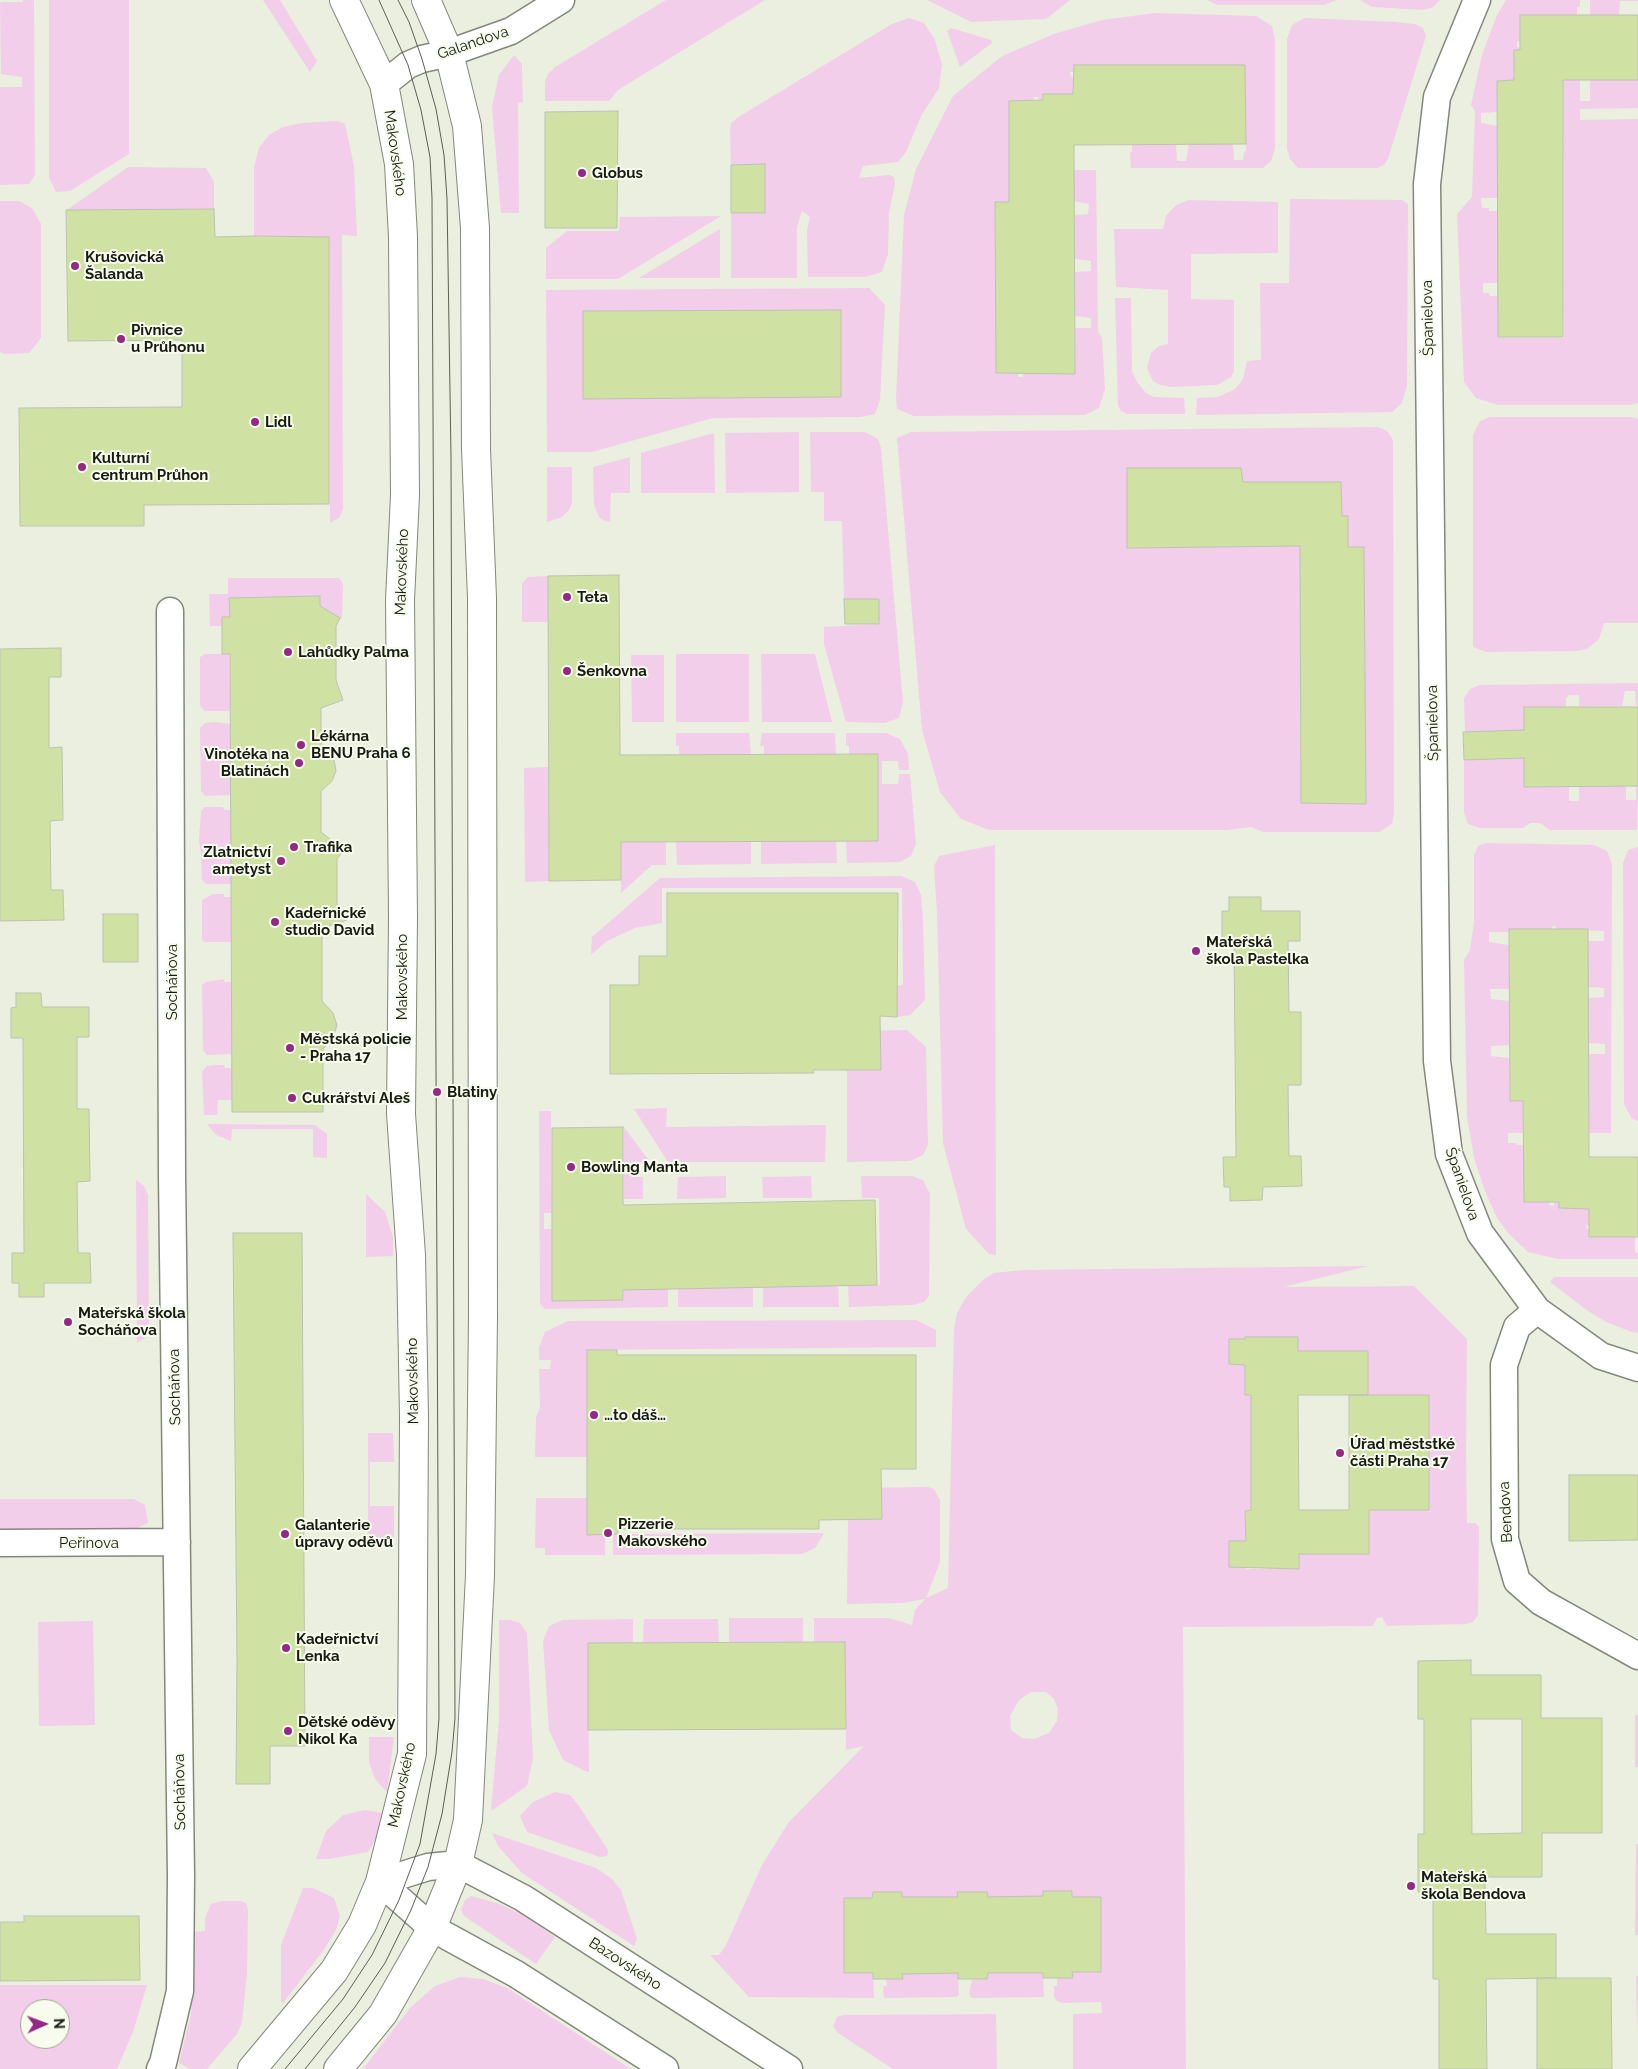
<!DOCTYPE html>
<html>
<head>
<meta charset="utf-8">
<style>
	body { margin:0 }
	#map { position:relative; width:1638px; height:2069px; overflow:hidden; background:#eaefdf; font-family:Raleway,sans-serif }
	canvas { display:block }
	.north { position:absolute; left:20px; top:1999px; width:50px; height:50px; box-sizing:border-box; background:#f7fcec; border:1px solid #9ea296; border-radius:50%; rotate:88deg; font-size:14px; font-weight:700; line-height:20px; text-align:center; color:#181a14 }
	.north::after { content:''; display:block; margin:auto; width:18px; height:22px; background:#972786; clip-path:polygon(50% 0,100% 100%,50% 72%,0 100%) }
</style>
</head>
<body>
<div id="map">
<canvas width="1638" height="2069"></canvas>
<div class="north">N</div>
</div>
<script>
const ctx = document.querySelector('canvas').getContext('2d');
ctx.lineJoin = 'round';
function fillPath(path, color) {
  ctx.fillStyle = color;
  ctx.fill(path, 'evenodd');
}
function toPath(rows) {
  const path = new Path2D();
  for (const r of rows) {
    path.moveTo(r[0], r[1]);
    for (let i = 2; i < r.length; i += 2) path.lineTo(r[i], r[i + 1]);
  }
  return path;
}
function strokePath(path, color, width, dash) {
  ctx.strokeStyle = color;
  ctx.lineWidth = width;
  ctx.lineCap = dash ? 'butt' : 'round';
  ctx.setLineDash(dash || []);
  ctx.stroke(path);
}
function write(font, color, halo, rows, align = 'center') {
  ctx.font = font + ' Raleway,sans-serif';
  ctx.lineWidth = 4;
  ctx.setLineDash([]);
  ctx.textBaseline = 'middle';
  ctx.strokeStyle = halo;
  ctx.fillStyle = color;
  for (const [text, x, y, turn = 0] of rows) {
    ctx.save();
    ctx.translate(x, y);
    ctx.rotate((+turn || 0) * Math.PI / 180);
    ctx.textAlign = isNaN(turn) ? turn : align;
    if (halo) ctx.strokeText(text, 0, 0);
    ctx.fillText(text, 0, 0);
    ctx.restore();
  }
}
fillPath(toPath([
	[23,0,34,0,35,175,29,184,0,185,0,89,1,87,22,87,22,77,1,74,0,4,1,2,23,2],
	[49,0,129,0,129,154,70,191,56,192,49,178],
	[263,0,280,0,317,61,310,72],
	[666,0,765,0,618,90,609,101,545,101,545,82,548,74,555,67],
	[927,0,1070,0,1046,19,971,22],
	[1207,0,1337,0,1324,5,1217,5],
	[1360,0,1440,0,1433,7,1424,10,1372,7],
	[1506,0,1580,0,1580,7,1577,7,1577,21,1520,15,1520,41,1517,42,1517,47,1520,48,1519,50,1514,50,1514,80,1497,81,1497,112,1481,113,1481,123,1497,126,1498,198,1481,198,1482,208,1489,208,1489,211,1498,211,1498,283,1483,283,1483,293,1489,293,1490,296,1498,296,1498,338,1564,338,1563,80,1580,80,1580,101,1590,101,1590,80,1638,80,1638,108,1580,109,1580,120,1638,119,1638,403,1631,405,1498,405,1476,398,1464,382,1457,214,1472,197,1475,111,1471,105,1482,55,1497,15],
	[1590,0,1638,0,1638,1,1620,1,1619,15,1590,15],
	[1155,13,1256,16,1272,26,1275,40,1275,149,1271,161,1263,168,1131,168,1130,152,1132,152,1132,145,1176,144,1177,161,1186,161,1189,144,1233,144,1234,160,1243,160,1244,152,1246,151,1245,65,1075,65,1074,72,1070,72,1071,77,1074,77,1073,94,1044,94,1043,100,1039,100,1038,97,1034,97,1033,100,1009,101,1009,130,1014,130,1009,202,995,203,996,373,1018,374,1018,377,1023,377,1023,374,1075,373,1075,328,1091,328,1091,318,1075,316,1075,272,1091,271,1091,261,1075,259,1075,215,1088,214,1089,204,1074,201,1074,170,1096,170,1098,331,1102,338,1105,389,1099,408,1085,415,914,416,897,409,896,399,904,215,916,169,953,96,1002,56,1054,34,1102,20],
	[909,18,924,23,935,40,942,65,939,88,921,116,906,152,898,162,863,166,859,178,889,175,894,177,895,184,889,212,888,254,882,272,865,277,808,277,807,230,810,217,802,211,797,227,797,278,731,278,731,213,765,212,765,164,731,165,730,132,731,123,740,116,892,24],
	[1305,18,1396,22,1415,24,1423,28,1426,36,1388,159,1384,165,1377,168,1298,168,1290,159,1287,149,1287,39,1292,25],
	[951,28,991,40,992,43,960,67,947,31],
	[514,55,522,64,522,70,523,102,518,103,519,213,501,213,492,107,499,75],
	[338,121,345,124,354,166,357,236,342,235,343,509,339,518,330,523,329,237,254,236,254,167,259,148,269,135,283,127,302,123],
	[128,167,206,168,214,182,214,209,67,210],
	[1290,199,1402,200,1408,204,1407,386,1402,403,1392,412,1196,415,1197,398,1218,397,1229,392,1236,388,1243,379,1247,361,1261,360,1260,283,1289,283],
	[1189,200,1278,202,1278,253,1191,254,1191,299,1234,300,1234,371,1231,377,1217,385,1172,387,1160,385,1153,381,1147,368,1151,353,1159,346,1168,344,1168,290,1116,287,1114,229,1163,229,1166,216,1176,205],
	[0,201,19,201,32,208,41,224,41,338,29,353,5,354,0,352],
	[721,216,618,279,546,279,546,248,567,231,619,231,620,217],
	[720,229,720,278,639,278],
	[869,288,885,305,880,400,875,414,861,417,713,418,592,452,547,452,546,290],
	[841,310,841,397,584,399,583,311],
	[1115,298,1131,298,1132,371,1137,382,1146,393,1154,397,1184,398,1185,414,1127,414,1121,411,1118,406],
	[1490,417,1632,417,1638,419,1638,623,1604,623,1599,639,1587,649,1576,651,1486,652,1473,647,1473,435,1480,421],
	[1378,427,1387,431,1393,440,1394,813,1392,824,1379,832,1263,832,1251,827,1226,830,989,830,961,819,940,792,922,730,897,438,911,432],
	[1241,468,1243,482,1283,482,1284,487,1312,482,1341,482,1342,516,1348,517,1348,547,1364,547,1366,804,1301,803,1301,775,1306,747,1300,746,1300,604,1305,576,1300,576,1300,546,1127,548,1127,469],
	[799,432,799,492,726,493,725,433],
	[810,432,865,432,878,439,881,448,903,702,899,718,885,723,846,722,824,644,824,627,879,624,879,599,844,599,842,521,824,521,824,492,811,492],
	[714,433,715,493,641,493,641,453],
	[630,457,630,493,611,493,610,522,605,521,599,517,594,505,593,467],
	[547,467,572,467,572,503,569,510,562,517,547,522],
	[548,576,548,622,522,622,522,584,528,577],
	[228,578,339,578,343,584,342,619,320,613,320,596,229,598,230,617,222,617,222,626,210,626,209,594,228,594],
	[205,654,229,654,230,711,205,711,200,706,200,657],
	[676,654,749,654,749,722,676,722],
	[815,654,832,722,762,722,761,654],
	[631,655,664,655,664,722,632,722],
	[1638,683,1638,706,1636,706,1635,691,1625,691,1622,706,1579,707,1579,695,1569,695,1566,698,1566,707,1524,707,1524,786,1569,786,1569,801,1579,801,1579,786,1626,786,1626,800,1636,800,1636,786,1638,786,1637,830,1550,830,1540,823,1530,823,1523,828,1480,828,1468,824,1464,812,1464,761,1489,732,1465,732,1464,698,1470,689,1480,685],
	[214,722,230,724,231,795,205,796,201,791,200,728,205,723],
	[676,733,749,733,751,754,679,755,679,746,676,746],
	[762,733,835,733,836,754,764,754,764,746,760,746],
	[846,733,886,733,900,739,908,754,909,770,899,770,898,761,882,761,882,784,898,784,899,774,910,774,916,844,911,856,900,862,847,863,846,841,878,841,878,754,849,754,849,746,846,745],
	[548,767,549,881,525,882,524,768],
	[205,807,223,807,224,810,231,810,231,884,206,884,202,880,201,855,199,840,201,811],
	[836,841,837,863,761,864,761,842],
	[621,842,666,842,666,865,652,865,621,893],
	[676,842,751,842,751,864,677,865],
	[1486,843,1594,845,1607,851,1612,864,1611,1133,1589,1133,1589,1054,1605,1054,1605,1044,1589,1043,1588,998,1604,997,1604,988,1588,987,1588,941,1604,941,1604,931,1556,929,1556,926,1552,926,1552,929,1509,929,1509,932,1489,932,1489,942,1509,945,1509,989,1490,989,1491,999,1509,1001,1509,1045,1491,1046,1491,1056,1509,1058,1510,1100,1523,1101,1523,1133,1508,1133,1508,1143,1516,1143,1517,1145,1529,1145,1524,1173,1524,1202,1549,1202,1549,1205,1554,1206,1554,1202,1559,1203,1559,1208,1589,1209,1589,1225,1586,1225,1587,1229,1635,1237,1635,1252,1638,1253,1638,1259,1558,1259,1528,1252,1509,1234,1497,1218,1485,1191,1474,1158,1467,1116,1464,960,1470,950,1474,922,1474,855,1478,846],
	[995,845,996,1255,989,1254,966,1229,943,1143,937,913,934,866,939,856],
	[1638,847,1638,1121,1632,1119,1624,1104,1623,863,1628,850],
	[901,876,915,882,921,895,923,919,925,1000,910,1015,897,1017,897,986,903,985,902,888,662,888,662,923,635,928,607,941,591,955,592,937,660,878],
	[213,894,224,894,224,897,231,897,231,942,205,942,202,940,202,900],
	[224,979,224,982,231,982,232,1054,207,1055,203,1050,202,985,206,982],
	[907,1030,926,1047,928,1145,923,1155,910,1161,847,1162,847,1070,881,1070,853,1031],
	[215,1065,224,1065,225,1068,232,1068,232,1100,218,1100,217,1115,204,1115,202,1072,207,1066],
	[667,1108,666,1127,826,1125,825,1162,668,1162,634,1109],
	[539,1111,551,1111,552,1213,544,1213,544,1229,552,1229,552,1300,624,1300,624,1286,668,1286,668,1307,545,1309,540,1304],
	[207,1124,315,1125,327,1134,327,1158,313,1157,313,1129,232,1129,231,1141,216,1135],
	[624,1127,650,1162,638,1163,638,1177,643,1177,643,1199,624,1199],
	[726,1176,726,1198,677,1199,678,1177],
	[811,1176,812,1198,763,1198,762,1177],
	[861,1176,912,1176,923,1180,930,1194,929,1296,924,1302,913,1305,849,1307,848,1285,880,1285,879,1198,862,1198],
	[136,1180,144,1186,148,1195,149,1328,145,1338,137,1343],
	[366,1194,385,1212,393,1237,393,1256,366,1257],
	[1368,1266,1284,1287,1414,1286,1467,1339,1466,1450,1467,1523,1475,1523,1479,1527,1478,1615,1473,1622,1466,1624,1387,1626,1382,1617,1377,1618,1373,1626,1183,1627,1186,2069,1073,2069,1073,2014,1102,2013,1101,2002,1062,2003,1057,2001,1054,1997,1054,1986,1057,1986,1057,1978,1072,1978,1072,1972,1101,1972,1101,1897,1072,1897,1072,1891,1043,1891,1043,1897,988,1898,987,1892,958,1892,958,1897,902,1898,902,1892,873,1892,872,1898,844,1898,844,1973,873,1973,874,1998,749,1997,710,1955,719,1955,726,1945,762,1865,789,1822,864,1746,846,1750,845,1642,814,1642,814,1618,889,1618,912,1625,915,1610,925,1599,902,1603,847,1604,848,1519,882,1518,881,1494,848,1488,928,1487,934,1489,940,1500,940,1562,926,1598,948,1588,954,1329,957,1313,966,1297,984,1279,994,1273,1023,1270],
	[1246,1337,1298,1337,1298,1365,1338,1351,1368,1351,1368,1366,1363,1366,1362,1379,1368,1380,1368,1395,1429,1395,1429,1510,1369,1510,1363,1538,1369,1539,1369,1554,1339,1554,1339,1540,1299,1540,1298,1569,1246,1569,1246,1567,1230,1567,1229,1541,1246,1541,1245,1511,1251,1510,1251,1395,1245,1395,1245,1365,1229,1364,1229,1339,1245,1339],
	[1031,1692,1046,1692,1054,1699,1058,1709,1057,1721,1049,1733,1034,1739,1022,1738,1011,1730,1010,1716,1019,1700],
	[1554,1277,1638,1277,1638,1333,1632,1332,1606,1322,1588,1311,1550,1282],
	[838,1285,839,1307,763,1307,763,1286],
	[678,1286,753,1286,753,1307,678,1307],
	[916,1320,936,1330,936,1347,587,1350,587,1457,535,1457,536,1417,540,1408,539,1369,550,1369,551,1360,539,1360,539,1347,545,1332,568,1321],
	[368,1433,393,1433,394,1462,370,1462,370,1506,394,1506,394,1538,368,1538],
	[536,1498,587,1498,605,1534,605,1555,545,1555,545,1548,535,1548],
	[0,1499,134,1499,145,1505,148,1523,125,1534,0,1534],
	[824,1533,815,1548,802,1554,613,1555,613,1534],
	[729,1618,803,1618,803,1642,729,1642],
	[633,1619,633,1643,588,1643,589,1772,585,1771,563,1760,549,1730,543,1641,549,1626,563,1620],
	[644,1619,718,1619,719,1642,643,1643],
	[499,1620,510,1620,520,1623,527,1633,533,1758,527,1786,491,1811,499,1720],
	[93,1621,95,1725,39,1726,38,1622],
	[1635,1715,1638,1715,1638,1767,1635,1767],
	[369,1737,394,1737,387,1792,375,1779,369,1762],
	[555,1792,570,1795,579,1806,608,1850,607,1856,600,1857,527,1832,520,1816,533,1802],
	[365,1810,383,1813,376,1839,368,1852,329,1859,316,1859,326,1831,343,1815],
	[492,1833,596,1868,612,1879,621,1890,637,1939,634,1946,522,1873,498,1846],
	[1636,1844,1638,1844,1638,1935,1635,1935],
	[303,1888,313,1888,334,1898,340,1916,336,1930,323,1951,283,2003,281,2001,281,1945],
	[471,1896,497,1903,521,1914,555,1937,536,1964,464,1916,461,1910,465,1900],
	[222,1901,240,1901,246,1903,248,1910,247,1973,242,2022,237,2034,207,2069,190,2069,179,2063,191,2014,192,1932,205,1931,205,1918,211,1904],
	[902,1973,958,1973,959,1995,956,1997,884,1998,883,1986,887,1986,886,1979,903,1979],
	[988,1973,1043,1973,1044,1997,972,1998,969,1994,972,1980,987,1979],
	[1636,1976,1638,1976,1637,2037],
	[460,1977,483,1979,507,1988,631,2069,363,2069,410,2008,435,1986],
	[0,1985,147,1985,133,2032,117,2069,0,2069],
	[30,2009,60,2009,60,2039,30,2039],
	[996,2014,997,2069,893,2069,838,2033,833,2026,837,2017,844,2015]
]), '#f3ceea');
const building = toPath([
	[1520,15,1638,15,1638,80,1563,80,1563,337,1498,337,1497,81,1514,80,1514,50,1520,50,1520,15],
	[1074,65,1245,65,1246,144,1074,145,1075,374,996,373,995,202,1009,202,1009,101,1043,100,1043,94,1073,94,1074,65],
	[618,111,617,228,545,228,545,112,618,111],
	[765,164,765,213,731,213,731,165,765,164],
	[214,209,215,237,254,236,329,237,329,504,144,505,144,526,20,526,19,408,182,407,182,340,68,341,66,210,214,209],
	[841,310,841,397,583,399,583,311,841,310],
	[1127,468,1241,468,1243,482,1341,482,1342,516,1348,516,1348,547,1364,547,1366,804,1301,803,1300,546,1127,548,1127,468],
	[619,575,620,755,878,754,878,841,621,842,621,880,549,881,548,576,619,575],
	[320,596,320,606,340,618,336,626,336,680,343,700,321,708,321,743,334,760,336,771,332,781,321,791,321,832,344,850,337,859,337,904,347,920,322,928,322,1001,333,1013,337,1025,333,1038,323,1049,323,1112,232,1112,230,654,222,654,222,617,230,617,229,598,320,596],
	[844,599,879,599,879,624,845,624,844,599],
	[61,648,61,677,49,677,49,748,62,747,63,820,50,821,51,890,63,890,64,920,0,921,0,649,61,648],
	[1524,707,1638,707,1638,786,1524,787,1524,758,1464,760,1463,732,1524,730,1524,707],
	[667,893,898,893,897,1017,880,1016,881,1070,813,1070,814,1073,610,1074,610,985,639,985,639,956,667,956,667,893],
	[1229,897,1261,897,1261,911,1300,911,1300,941,1288,941,1289,1012,1301,1012,1301,1085,1288,1085,1289,1156,1301,1156,1302,1186,1263,1187,1262,1200,1230,1201,1230,1187,1224,1187,1223,1157,1236,1157,1234,941,1222,942,1222,911,1229,911,1229,897],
	[103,914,138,914,138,962,103,962,103,914],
	[1509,929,1588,929,1589,1157,1638,1157,1638,1237,1589,1237,1589,1209,1559,1208,1559,1202,1524,1202,1523,1101,1510,1101,1509,929],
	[16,993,41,993,42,1007,89,1007,89,1037,77,1037,77,1109,89,1109,90,1181,77,1182,78,1253,90,1253,91,1283,44,1283,44,1297,19,1297,19,1283,12,1283,12,1253,24,1253,23,1038,11,1038,11,1008,16,1007,16,993],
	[623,1127,623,1205,875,1200,877,1285,623,1290,623,1300,552,1301,552,1128,623,1127],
	[233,1233,302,1233,305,1746,270,1746,270,1784,236,1784,237,1661,233,1233],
	[1245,1337,1298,1337,1298,1351,1368,1351,1368,1395,1298,1395,1299,1510,1349,1510,1349,1395,1429,1395,1429,1510,1369,1510,1369,1554,1299,1554,1299,1569,1229,1567,1229,1541,1246,1541,1245,1511,1251,1510,1251,1395,1245,1395,1245,1365,1229,1364,1229,1339,1245,1339,1245,1337],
	[587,1350,617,1350,617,1355,916,1355,916,1469,881,1469,882,1519,819,1520,819,1529,618,1529,618,1534,587,1535,587,1350],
	[1569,1475,1638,1475,1638,1540,1569,1541,1569,1475],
	[845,1642,846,1729,588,1730,588,1643,845,1642],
	[1471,1660,1471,1675,1541,1675,1541,1718,1602,1718,1602,1833,1542,1833,1542,1877,1485,1877,1486,1934,1556,1934,1556,1978,1486,1979,1487,2069,1439,2069,1439,1979,1433,1979,1433,1892,1418,1892,1418,1834,1424,1834,1424,1719,1418,1719,1418,1661,1471,1660],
	[1471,1719,1522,1719,1522,1833,1472,1834,1471,1719],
	[1043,1891,1072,1891,1072,1897,1101,1897,1101,1972,1072,1972,1073,1978,1043,1978,1043,1973,988,1973,987,1979,958,1979,958,1973,902,1974,903,1979,873,1979,873,1973,844,1973,844,1898,872,1898,873,1892,902,1892,902,1897,958,1897,957,1892,987,1892,988,1897,1043,1896,1043,1891],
	[24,1916,139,1916,140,1980,0,1981,0,1922,24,1922,24,1916],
	[1537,1978,1611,1978,1612,2069,1537,2069,1537,1978]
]);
fillPath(building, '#d0e1a4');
strokePath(building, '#bdc2b3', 1);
const minor = toPath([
	[1477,0,1437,97,1427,184,1437,1061,1449,1154,1480,1233,1537,1310,1601,1356,1638,1368],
	[384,84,408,65,422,59,449,53,511,31,561,0],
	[1537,1310,1517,1327,1504,1365,1505,1539,1517,1581,1541,1602,1638,1656],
	[0,1543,177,1542],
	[160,2069,163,2063,180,1991,181,1876,172,1176,170,611],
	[665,2069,516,1974,432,1928,380,1882,428,1867,458,1864,523,1898,789,2069]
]);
const tertiary = toPath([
	[252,2069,334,1971,362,1925,380,1882,412,1754,414,1417,411,1255,401,1114,403,918,400,600,405,495,403,237,399,164,384,84,344,0],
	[338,2069,383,2014,432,1928,458,1864,468,1820,480,1575,483,1316,482,598,476,449,475,228,467,126,449,53,426,0]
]);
strokePath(minor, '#84887a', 29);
strokePath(tertiary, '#84887a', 30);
strokePath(minor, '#fff', 26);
strokePath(tertiary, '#fff', 28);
strokePath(toPath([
	[285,2069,343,1999,372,1955,399,1900,420,1844,436,1754,439,1718,432,198,430,157,421,110,408,65,379,0],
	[305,2069,355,2007,385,1963,411,1910,428,1867,442,1814,452,1752,455,1718,451,457,447,199,444,155,436,109,422,59,409,22,398,0]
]), '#5c5f56', 1);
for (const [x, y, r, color] of [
	[582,173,5,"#972786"],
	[75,266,5,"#972786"],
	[121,339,5,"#972786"],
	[255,422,5,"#972786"],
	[82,467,5,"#972786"],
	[567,597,5,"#972786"],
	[288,652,5,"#972786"],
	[567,671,5,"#972786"],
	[301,745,5,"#972786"],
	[299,763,5,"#972786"],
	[294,847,5,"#972786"],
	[281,861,5,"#972786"],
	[275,922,5,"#972786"],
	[1196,951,5,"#972786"],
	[290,1048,5,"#972786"],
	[437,1092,5,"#972786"],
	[292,1098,5,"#972786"],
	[571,1167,5,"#972786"],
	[68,1322,5,"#972786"],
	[594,1415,5,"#972786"],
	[1340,1453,5,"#972786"],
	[608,1533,5,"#972786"],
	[285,1534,5,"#972786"],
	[286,1648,5,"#972786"],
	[288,1731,5,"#972786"],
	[1411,1886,5,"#972786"]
]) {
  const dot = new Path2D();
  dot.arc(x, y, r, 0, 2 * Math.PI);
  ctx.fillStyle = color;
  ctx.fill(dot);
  strokePath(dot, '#f7fcec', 2);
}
write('15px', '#181a14', '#f7fcec', [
	["Galandova",473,43,-19],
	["Makovského",395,153,82],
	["Španielova",1428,318,-91],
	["Makovského",402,572,-88],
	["Španielova",1433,723,-91],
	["Makovského",402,977,-90],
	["Socháňova",172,982,-90],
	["Španielova",1462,1184,71],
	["Makovského",413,1381,-91],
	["Socháňova",175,1387,-91],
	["Bendova",1506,1512,-93],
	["Peřinova",89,1543],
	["Makovského",402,1785,-78],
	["Socháňova",180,1792,-91],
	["Bazovského",625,1964,33]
]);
write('bold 15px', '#181a14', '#f7fcec', [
	["Globus",592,173],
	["Krušovická",85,257],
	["Šalanda",85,274],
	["Pivnice",131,330],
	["u Průhonu",131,347],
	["Lidl",265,422],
	["Kulturní",92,458],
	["centrum Průhon",92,475],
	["Teta",577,597],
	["Lahůdky Palma",298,652],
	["Šenkovna",577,671],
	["Lékárna",311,736],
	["BENU Praha 6",311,753],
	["Vinotéka na",289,754,"right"],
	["Blatinách",289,771,"right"],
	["Trafika",304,847],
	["Zlatnictví",271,852,"right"],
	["ametyst",271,869,"right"],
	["Kadeřnické",285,913],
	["studio David",285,930],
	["Mateřská",1206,942],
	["škola Pastelka",1206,959],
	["Městská policie",300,1039],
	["- Praha 17",300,1056],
	["Blatiny",447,1092],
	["Cukrářství Aleš",302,1098],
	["Bowling Manta",581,1167],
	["Mateřská škola",78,1313],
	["Socháňova",78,1330],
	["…to dáš…",604,1415],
	["Úřad měststké",1350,1444],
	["části Praha 17",1350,1461],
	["Pizzerie",618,1524],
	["Makovského",618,1541],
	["Galanterie",295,1525],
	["úpravy oděvů",295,1542],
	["Kadeřnictví",296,1639],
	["Lenka",296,1656],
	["Dětské oděvy",298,1722],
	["Nikol Ka",298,1739],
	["Mateřská",1421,1877],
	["škola Bendova",1421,1894]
], 'left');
</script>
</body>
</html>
